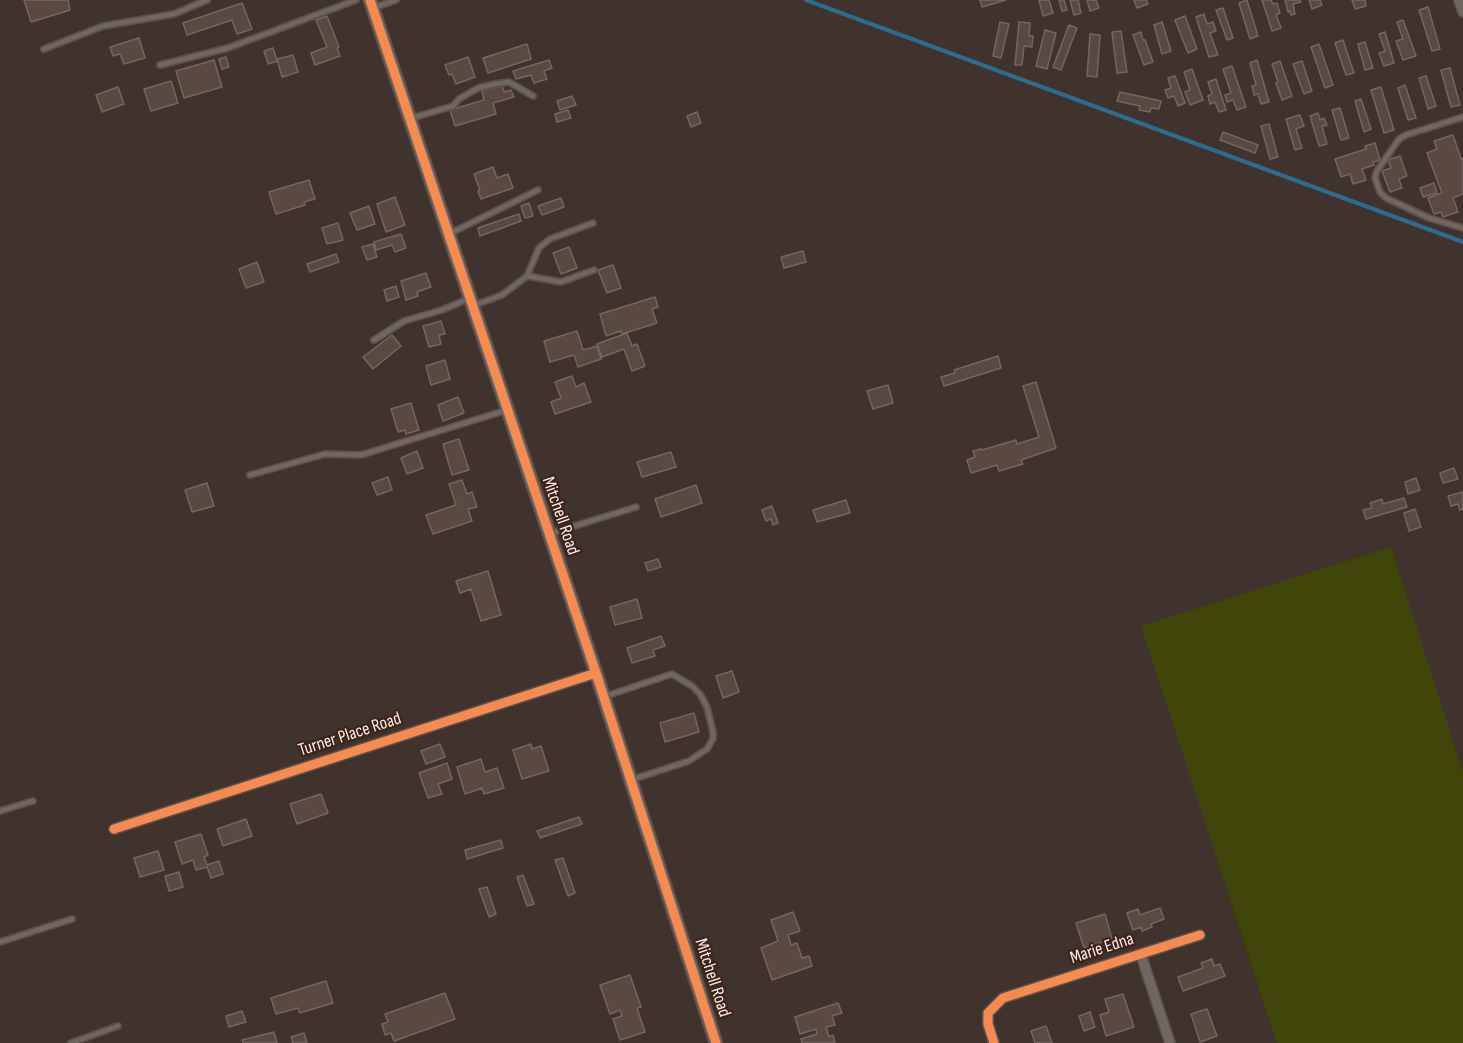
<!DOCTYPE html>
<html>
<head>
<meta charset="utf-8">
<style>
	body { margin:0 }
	canvas { display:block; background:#40322c }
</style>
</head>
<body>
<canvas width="1463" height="1043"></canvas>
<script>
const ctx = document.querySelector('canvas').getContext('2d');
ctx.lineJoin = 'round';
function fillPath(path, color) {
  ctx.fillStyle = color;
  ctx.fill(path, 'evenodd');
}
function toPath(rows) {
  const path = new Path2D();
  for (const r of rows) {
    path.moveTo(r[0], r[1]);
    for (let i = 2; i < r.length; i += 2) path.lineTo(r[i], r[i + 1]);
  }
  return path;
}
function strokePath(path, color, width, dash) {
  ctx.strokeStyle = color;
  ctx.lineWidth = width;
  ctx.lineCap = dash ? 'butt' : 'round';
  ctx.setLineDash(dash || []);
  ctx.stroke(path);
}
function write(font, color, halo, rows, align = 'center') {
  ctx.font = font + ' "Sofia Sans Condensed",sans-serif';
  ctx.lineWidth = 4.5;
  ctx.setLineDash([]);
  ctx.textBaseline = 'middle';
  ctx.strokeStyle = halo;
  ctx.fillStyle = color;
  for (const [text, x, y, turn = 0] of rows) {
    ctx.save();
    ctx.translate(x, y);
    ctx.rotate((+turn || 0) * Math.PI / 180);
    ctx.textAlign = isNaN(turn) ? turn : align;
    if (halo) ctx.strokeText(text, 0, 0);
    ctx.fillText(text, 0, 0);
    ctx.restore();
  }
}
fillPath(toPath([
	[1391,547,1463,772,1463,1043,1277,1043,1141,626]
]), '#404509');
strokePath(toPath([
	[806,0,1463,242]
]), '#2e6b90', 4);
const building = toPath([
	[24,0,68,0,70,10,31,22,24,0],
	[980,0,1006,0,982,7,980,0],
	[1039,0,1049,0,1053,13,1043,16,1039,0],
	[1059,0,1064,0,1067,10,1062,11,1059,0],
	[1070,0,1078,0,1081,13,1074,15,1070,0],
	[1087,0,1096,0,1099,8,1090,11,1087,0],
	[1134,0,1146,0,1148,4,1137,8,1134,0],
	[1247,0,1258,36,1250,39,1239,3,1247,0],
	[1262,0,1271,0,1273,4,1277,3,1280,13,1276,15,1281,28,1272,31,1262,0],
	[1285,0,1300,0,1301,2,1293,4,1295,14,1291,15,1290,11,1288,12,1285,0],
	[1309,0,1320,0,1322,5,1312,9,1309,0],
	[1352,0,1365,0,1366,6,1355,9,1352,0],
	[242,3,252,29,237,34,232,20,187,35,183,23,242,3],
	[1428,7,1440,49,1432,51,1419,10,1428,7],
	[1223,8,1233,38,1227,40,1216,10,1223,8],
	[1204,14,1207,24,1213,22,1216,31,1210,33,1218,55,1209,57,1196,17,1204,14],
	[327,16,339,47,337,48,340,56,315,65,311,53,327,47,316,20,327,16],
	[1185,16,1197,49,1188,53,1175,20,1185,16],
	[1403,20,1416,56,1403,60,1396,41,1403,39,1397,22,1403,20],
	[1000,22,1009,24,1001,58,993,56,1000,22],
	[1019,22,1030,23,1029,36,1033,36,1032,47,1024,46,1022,65,1015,65,1019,22],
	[1162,22,1171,51,1162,54,1154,25,1162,22],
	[1069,25,1077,28,1061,70,1053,67,1069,25],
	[1045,30,1056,33,1047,69,1036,66,1045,30],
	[1121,31,1127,72,1117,73,1112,32,1121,31],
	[1141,32,1143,40,1145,40,1153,62,1144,65,1133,35,1141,32],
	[1385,32,1394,63,1384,66,1379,53,1385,51,1379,34,1385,32],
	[1090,34,1100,35,1097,77,1087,76,1090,34],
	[139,38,145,58,124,64,120,54,113,56,110,47,139,38],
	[1343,40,1354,73,1346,75,1335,43,1343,40],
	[1365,42,1373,68,1365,70,1358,44,1365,42],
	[527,44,531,59,488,73,483,58,527,44],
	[1319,44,1333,85,1325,88,1311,47,1319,44],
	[273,48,277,61,268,64,264,51,273,48],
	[293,55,298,72,282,77,277,59,293,55],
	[226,57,229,67,222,69,219,59,226,57],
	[468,57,475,77,456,84,452,74,449,75,445,65,468,57],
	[214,60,222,87,184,98,176,71,214,60],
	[549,60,552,68,544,71,547,79,534,83,531,75,516,79,513,71,549,60],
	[1257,60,1269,102,1261,104,1258,94,1254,95,1252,86,1256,85,1250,63,1257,60],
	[1280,61,1292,96,1282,100,1276,83,1278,82,1272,64,1280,61],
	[1302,61,1312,91,1304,94,1293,64,1302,61],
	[1232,66,1246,107,1237,110,1233,100,1227,102,1225,95,1231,93,1223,69,1232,66],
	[1450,68,1460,105,1451,107,1441,70,1450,68],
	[1192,69,1203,100,1190,105,1185,92,1190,90,1184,72,1192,69],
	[1175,76,1185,103,1178,106,1174,96,1168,98,1165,90,1171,88,1168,78,1175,76],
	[1426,76,1436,106,1428,109,1419,78,1426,76],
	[1216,79,1226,110,1219,112,1215,102,1210,104,1208,96,1212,94,1208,82,1216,79],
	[171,81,178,103,151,111,144,89,171,81],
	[502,85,504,92,511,90,514,97,493,103,496,114,455,126,450,110,484,100,482,91,502,85],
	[1405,85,1416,118,1408,120,1398,88,1405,85],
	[118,87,124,104,102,112,96,95,118,87],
	[1381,87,1394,130,1384,133,1371,90,1381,87],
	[1120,92,1161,101,1159,109,1151,108,1150,112,1139,110,1140,106,1117,101,1120,92],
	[572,96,576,105,560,110,557,101,572,96],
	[1361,99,1371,129,1364,132,1355,101,1361,99],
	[1340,108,1349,138,1341,140,1332,110,1340,108],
	[568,110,571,118,557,122,555,114,568,110],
	[697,112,701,123,691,127,687,116,697,112],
	[1318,113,1320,120,1324,118,1327,125,1322,126,1327,144,1319,146,1310,116,1318,113],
	[1300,115,1304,126,1296,129,1302,148,1295,150,1286,119,1300,115],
	[1269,124,1278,157,1270,159,1261,126,1269,124],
	[1223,132,1258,145,1255,153,1220,140,1223,132],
	[1453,135,1461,159,1463,158,1463,194,1453,198,1458,212,1443,217,1441,212,1434,214,1428,198,1442,193,1427,153,1437,149,1434,141,1453,135],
	[1375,143,1380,160,1373,162,1374,165,1362,169,1366,180,1353,184,1350,174,1341,177,1335,159,1366,149,1365,146,1375,143],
	[1400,156,1407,176,1399,179,1402,188,1390,192,1382,171,1391,168,1388,160,1400,156],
	[493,167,497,178,508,174,513,188,481,199,478,191,480,190,474,174,493,167],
	[309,180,315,199,304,202,305,205,276,214,269,192,309,180],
	[1434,183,1437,193,1423,197,1420,188,1434,183],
	[395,197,405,225,386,232,377,204,395,197],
	[561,198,564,207,542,215,538,206,561,198],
	[529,203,533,216,525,218,521,206,529,203],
	[369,206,375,224,357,230,350,213,369,206],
	[519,214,521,221,480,236,478,228,519,214],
	[338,223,343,240,327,244,322,228,338,223],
	[401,234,406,248,395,252,392,245,376,250,374,242,401,234],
	[373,244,377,257,367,260,362,247,373,244],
	[569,247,577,268,561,274,553,253,569,247],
	[803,251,806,262,784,268,781,257,803,251],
	[336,254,339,262,310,272,307,264,336,254],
	[257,262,264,282,246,288,239,269,257,262],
	[613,265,621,288,607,293,598,270,613,265],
	[426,273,431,287,417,292,418,296,406,300,401,281,426,273],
	[396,286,399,297,387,301,384,290,396,286],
	[655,297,658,307,652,309,657,323,622,334,621,331,606,336,600,314,655,297],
	[441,321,445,334,439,335,441,344,429,347,423,326,441,321],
	[577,331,583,350,597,346,601,359,578,367,574,355,550,362,544,341,577,331],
	[627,333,632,346,637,344,645,366,632,371,624,349,602,357,597,344,627,333],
	[392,335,401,346,373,369,363,357,392,335],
	[998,356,1001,368,944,386,941,377,955,373,954,370,998,356],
	[445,360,450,379,431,385,426,366,445,360],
	[572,376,576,387,584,383,591,402,555,414,551,402,561,398,555,382,572,376],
	[1036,382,1056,448,1021,460,1023,464,999,471,997,465,971,473,967,460,975,457,973,451,981,449,982,450,1016,440,1017,444,1039,437,1023,386,1036,382],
	[888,385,893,403,873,409,867,391,888,385],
	[458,397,464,413,443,421,438,405,458,397],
	[411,403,419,430,406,434,405,430,398,432,391,409,411,403],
	[459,439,469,470,452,475,443,444,459,439],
	[417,451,423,468,407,474,401,458,417,451],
	[671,452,676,467,642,477,637,462,671,452],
	[1454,468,1458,479,1443,483,1440,473,1454,468],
	[388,477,392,490,377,495,372,483,388,477],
	[1416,478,1420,490,1408,494,1405,482,1416,478],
	[462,480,467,494,472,492,477,507,468,509,472,521,433,534,426,515,456,505,449,484,462,480],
	[207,483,214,506,192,512,185,490,207,483],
	[696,485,702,503,661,517,655,499,696,485],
	[1463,492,1463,509,1460,510,1458,504,1451,506,1448,496,1463,492],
	[1404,498,1407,507,1366,519,1363,510,1372,508,1370,503,1382,499,1383,504,1404,498],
	[846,500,850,513,817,522,813,510,846,500],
	[772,506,778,523,773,525,771,519,766,521,762,510,772,506],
	[1415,509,1421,527,1409,531,1404,513,1415,509],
	[658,559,661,567,648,571,645,563,658,559],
	[488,571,501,615,481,621,471,589,460,593,456,581,488,571],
	[637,599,642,618,615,625,610,607,637,599],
	[661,636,665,646,653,650,655,656,632,663,627,648,661,636],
	[732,671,739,692,723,698,716,676,732,671],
	[694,713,699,732,665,742,660,723,694,713],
	[440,744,445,757,426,764,421,751,440,744],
	[531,744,532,749,541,746,549,771,522,779,513,750,531,744],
	[481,759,485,772,497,768,504,788,484,794,482,788,465,794,457,767,481,759],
	[447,763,452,779,438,784,442,794,428,798,419,773,447,763],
	[321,794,328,813,297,824,290,804,321,794],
	[579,817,582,824,540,838,537,831,579,817],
	[246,819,252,836,223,846,217,829,246,819],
	[201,834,208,855,204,857,207,865,219,861,223,874,211,878,207,867,196,870,193,860,182,864,175,842,201,834],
	[501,840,503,848,467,859,465,850,501,840],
	[158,851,164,870,140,877,134,858,158,851],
	[563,858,575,893,568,896,555,860,563,858],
	[179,872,183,887,169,891,165,876,179,872],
	[523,875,534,904,527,906,517,877,523,875],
	[487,887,496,914,489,917,479,889,487,887],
	[1160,908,1164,919,1151,924,1152,927,1142,931,1141,927,1133,930,1127,913,1138,909,1140,915,1160,908],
	[793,912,800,931,788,935,791,945,797,943,802,958,809,956,812,966,772,980,761,948,778,941,771,920,793,912],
	[1105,914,1112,939,1084,948,1076,923,1105,914],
	[1212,959,1214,966,1220,964,1225,976,1183,991,1178,977,1203,968,1201,963,1212,959],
	[630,975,641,1007,637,1008,645,1032,620,1040,613,1019,622,1016,620,1010,610,1014,600,985,630,975],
	[326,981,333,1003,300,1013,298,1008,276,1014,271,998,326,981],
	[445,993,455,1019,394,1041,391,1033,385,1035,382,1024,388,1022,385,1014,445,993],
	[1123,994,1134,1027,1106,1036,1100,1015,1109,1012,1105,999,1123,994],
	[838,1003,842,1013,832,1016,835,1025,826,1027,829,1037,833,1035,835,1043,802,1043,801,1039,817,1034,816,1029,800,1034,795,1017,838,1003],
	[1207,1009,1217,1036,1200,1042,1191,1014,1207,1009],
	[242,1011,246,1022,229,1027,226,1016,242,1011],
	[1090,1012,1095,1027,1084,1031,1079,1016,1090,1012],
	[1046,1026,1052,1043,1035,1043,1031,1031,1046,1026],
	[274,1032,277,1043,243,1043,242,1040,274,1032],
	[304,1033,307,1043,293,1043,291,1037,304,1033]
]);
fillPath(building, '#5a4941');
strokePath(building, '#736661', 1.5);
const service = toPath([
	[373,8,396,0],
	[44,49,103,26,174,14,207,0],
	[160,65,228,48,356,0],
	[1463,117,1406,135,1399,139,1377,171,1375,178,1380,192,1386,198,1429,218,1463,228],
	[412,118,453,106,459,99,478,88,495,84,509,82,533,96],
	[451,233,538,190],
	[527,276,539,248,550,239,593,223],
	[475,305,502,295,527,276,561,282,594,270],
	[374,340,404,321,442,310,470,298],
	[250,475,325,454,361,455,507,410],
	[552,533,636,507],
	[606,696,672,674,692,686,700,694,707,707,713,732,713,739,707,749,689,761,631,780],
	[0,811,33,801],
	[0,942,72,919],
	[71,1043,118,1026]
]);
const minor = toPath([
	[1459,0,1463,12],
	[114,829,596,673],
	[1141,955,1170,1043],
	[994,1043,988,1024,988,1013,1003,998,1200,935]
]);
const tertiary = toPath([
	[370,0,596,673,716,1043]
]);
strokePath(service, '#5d514b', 8);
strokePath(minor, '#5d514b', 12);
strokePath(tertiary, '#5d514b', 15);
strokePath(service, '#716762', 4.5);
strokePath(minor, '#716762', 9);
strokePath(tertiary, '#716762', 12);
strokePath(toPath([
	[370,0,596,673,716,1043],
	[114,829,596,673],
	[994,1043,988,1024,988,1013,1003,998,1200,935]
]), '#f68b52', 9);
write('18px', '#fcebe4', '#3d241a', [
	["Mitchell Road",560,516,71],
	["Turner Place Road",350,735,-18],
	["Marie Edna",1102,949,-18],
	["Mitchell Road",712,978,72]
]);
</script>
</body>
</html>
